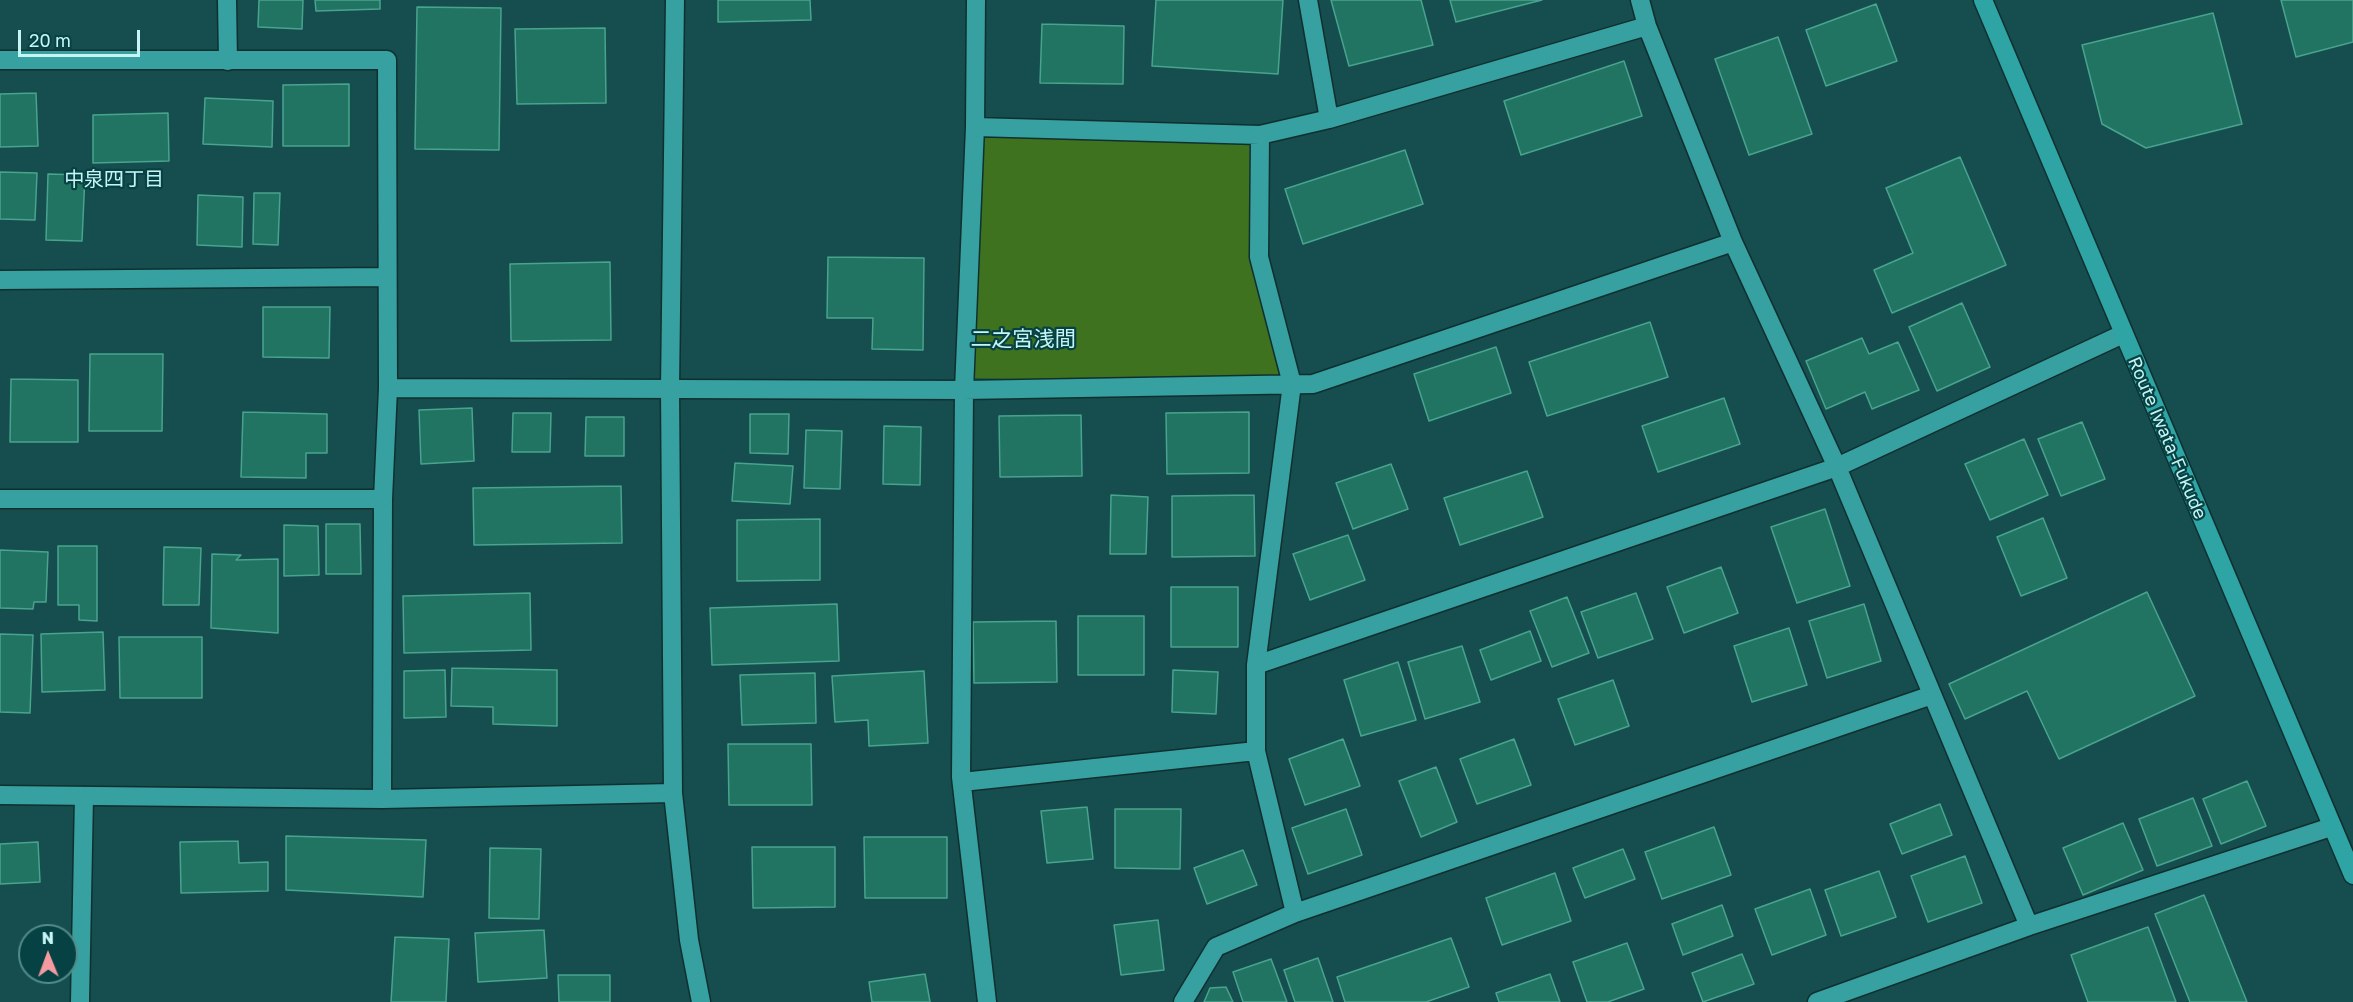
<!DOCTYPE html>
<html>
<head>
<meta charset="utf-8">
<style>
	body { margin:0 }
	#map { position:relative; width:2353px; height:1002px; overflow:hidden; background:#164d4e; font-family:"Golos Text",sans-serif }
	canvas { display:block }
	.north { position:absolute; left:18px; top:924px; width:60px; height:60px; box-sizing:border-box; background:#064243; border:2px solid #538a8a; border-radius:50%; rotate:359deg; font-size:16px; font-weight:700; line-height:24px; text-align:center; color:#c7f5f5 }
	.north::after { content:''; display:block; margin:auto; width:21px; height:27px; background:#f49aa0; clip-path:polygon(50% 0,100% 100%,50% 72%,0 100%) }
	.scale { position:absolute; left:18px; top:30px; width:122px; height:27px; box-sizing:border-box; border:3px solid #c7f5f5; border-top:0; padding-left:8px; font-size:18px; line-height:21px; white-space:nowrap; color:#c7f5f5; -webkit-text-stroke:4px #064243; paint-order:stroke }
</style>
</head>
<body>
<div id="map">
<canvas width="2353" height="1002"></canvas>
<div class="north">N</div>
<div class="scale">20 m</div>
</div>
<script>
const ctx = document.querySelector('canvas').getContext('2d');
ctx.lineJoin = 'round';
function fillPath(path, color) {
  ctx.fillStyle = color;
  ctx.fill(path, 'evenodd');
}
function toPath(rows) {
  const path = new Path2D();
  for (const r of rows) {
    path.moveTo(r[0], r[1]);
    for (let i = 2; i < r.length; i += 2) path.lineTo(r[i], r[i + 1]);
  }
  return path;
}
function strokePath(path, color, width, dash) {
  ctx.strokeStyle = color;
  ctx.lineWidth = width;
  ctx.lineCap = dash ? 'butt' : 'round';
  ctx.setLineDash(dash || []);
  ctx.stroke(path);
}
function write(font, color, halo, rows, align = 'center') {
  ctx.font = font + ' "Golos Text","Noto Sans JP",sans-serif';
  ctx.lineWidth = 4.5;
  ctx.setLineDash([]);
  ctx.textBaseline = 'middle';
  ctx.strokeStyle = halo;
  ctx.fillStyle = color;
  for (const [text, x, y, turn = 0] of rows) {
    ctx.save();
    ctx.translate(x, y);
    ctx.rotate((+turn || 0) * Math.PI / 180);
    ctx.textAlign = isNaN(turn) ? turn : align;
    if (halo) ctx.strokeText(text, 0, 0);
    ctx.fillText(text, 0, 0);
    ctx.restore();
  }
}
fillPath(toPath([
	[975,127,1260,135,1259,257,1292,384,964,378]
]), '#3f721e');
const building = toPath([
	[259,0,303,0,302,29,258,27,259,0],
	[315,0,380,0,380,9,316,11,315,0],
	[718,0,810,0,811,20,718,22,718,0],
	[1156,0,1283,0,1278,74,1152,66,1156,0],
	[1331,0,1421,0,1433,45,1349,66,1331,0],
	[1450,0,1542,0,1456,22,1450,0],
	[2281,0,2353,0,2353,42,2296,57,2281,0],
	[1876,4,1897,61,1826,86,1806,30,1876,4],
	[417,7,501,8,499,150,415,149,417,7],
	[2213,13,2242,124,2146,148,2102,124,2082,45,2213,13],
	[1042,24,1124,26,1123,84,1040,83,1042,24],
	[605,28,606,103,517,104,515,29,605,28],
	[1778,37,1812,134,1749,155,1715,59,1778,37],
	[1624,61,1642,116,1521,155,1504,101,1624,61],
	[349,84,349,146,283,146,283,85,349,84],
	[36,93,38,146,0,147,0,94,36,93],
	[205,98,273,101,272,147,203,144,205,98],
	[168,113,169,161,93,163,93,115,168,113],
	[1405,150,1423,204,1303,244,1285,189,1405,150],
	[1960,157,2006,265,1892,313,1874,270,1913,253,1886,188,1960,157],
	[0,172,37,173,35,220,0,219,0,172],
	[48,174,85,175,82,241,46,240,48,174],
	[254,193,280,193,278,245,253,244,254,193],
	[198,195,243,197,242,247,197,245,198,195],
	[828,257,924,258,923,350,872,349,873,318,827,318,828,257],
	[610,262,611,340,511,341,510,264,610,262],
	[1962,303,1990,367,1937,391,1909,327,1962,303],
	[263,307,330,307,329,358,263,357,263,307],
	[1650,322,1668,377,1547,416,1529,362,1650,322],
	[1862,338,1869,354,1898,342,1919,390,1872,409,1865,392,1826,409,1806,361,1862,338],
	[1496,347,1511,393,1429,421,1414,374,1496,347],
	[90,354,163,354,162,431,89,431,90,354],
	[11,379,78,380,78,442,10,442,11,379],
	[1724,398,1740,444,1658,472,1642,426,1724,398],
	[472,408,474,461,421,464,419,410,472,408],
	[243,412,327,414,327,453,306,453,306,478,241,477,243,412],
	[1249,412,1249,473,1167,474,1166,413,1249,412],
	[513,413,551,413,550,452,512,452,513,413],
	[750,414,789,414,788,454,750,453,750,414],
	[1081,415,1082,476,1000,477,999,416,1081,415],
	[586,417,624,417,624,456,585,456,586,417],
	[2082,422,2105,479,2061,496,2038,439,2082,422],
	[884,426,921,427,920,485,883,484,884,426],
	[806,430,842,431,840,489,804,488,806,430],
	[2024,439,2048,495,1990,520,1965,464,2024,439],
	[735,463,793,466,790,504,732,501,735,463],
	[1391,464,1408,509,1353,529,1336,483,1391,464],
	[1527,471,1543,517,1460,545,1444,498,1527,471],
	[621,486,622,543,474,545,473,488,621,486],
	[1111,495,1148,497,1146,554,1110,554,1111,495],
	[1254,495,1255,556,1172,557,1172,496,1254,495],
	[1825,509,1850,586,1797,603,1771,527,1825,509],
	[2043,518,2067,578,2021,596,1997,537,2043,518],
	[820,519,820,580,737,581,737,520,820,519],
	[326,524,360,524,361,574,326,574,326,524],
	[284,525,318,526,319,575,284,576,284,525],
	[1348,535,1365,580,1310,600,1293,554,1348,535],
	[58,546,97,546,97,621,79,620,79,605,58,605,58,546],
	[164,547,201,548,199,605,163,605,164,547],
	[0,550,48,552,46,602,34,602,33,609,0,608,0,550],
	[212,554,241,555,236,560,278,559,278,633,211,628,212,554],
	[1721,567,1738,613,1684,633,1667,587,1721,567],
	[1171,587,1238,587,1238,647,1171,647,1171,587],
	[2147,592,2195,696,2059,759,2027,691,1965,719,1949,684,2147,592],
	[530,593,531,650,404,653,403,596,530,593],
	[1636,593,1653,639,1598,658,1581,612,1636,593],
	[1567,597,1589,653,1552,667,1530,611,1567,597],
	[837,604,839,661,712,665,710,608,837,604],
	[1864,604,1881,661,1827,678,1809,621,1864,604],
	[1078,616,1144,616,1144,675,1078,675,1078,616],
	[1056,621,1057,682,974,683,973,622,1056,621],
	[1789,628,1807,685,1752,702,1734,646,1789,628],
	[1530,631,1541,661,1491,680,1480,650,1530,631],
	[103,632,105,690,42,692,41,634,103,632],
	[0,634,33,635,30,713,0,712,0,634],
	[119,637,202,637,202,698,120,698,119,637],
	[1462,646,1480,702,1425,719,1408,662,1462,646],
	[1398,662,1416,720,1361,736,1344,680,1398,662],
	[452,668,557,670,557,726,493,724,493,707,451,706,452,668],
	[445,670,446,717,404,718,404,671,445,670],
	[1173,670,1218,672,1216,714,1172,712,1173,670],
	[924,671,928,743,869,746,868,720,835,722,832,676,924,671],
	[815,673,816,723,742,725,740,675,815,673],
	[1613,680,1629,726,1575,745,1558,699,1613,680],
	[1343,739,1360,786,1305,805,1289,759,1343,739],
	[1514,739,1531,785,1477,804,1460,759,1514,739],
	[728,744,811,744,812,805,729,805,728,744],
	[1436,767,1457,822,1421,837,1399,781,1436,767],
	[2247,781,2266,826,2221,844,2203,799,2247,781],
	[2193,798,2212,846,2157,866,2139,819,2193,798],
	[1940,804,1952,835,1902,854,1890,824,1940,804],
	[1087,807,1093,859,1047,863,1041,811,1087,807],
	[1115,809,1181,809,1180,869,1115,868,1115,809],
	[1346,809,1362,855,1308,874,1292,828,1346,809],
	[2123,823,2143,870,2083,895,2063,848,2123,823],
	[1714,827,1731,875,1662,899,1645,852,1714,827],
	[286,836,426,840,423,897,286,890,286,836],
	[864,837,947,837,947,898,865,898,864,837],
	[238,841,239,863,268,862,268,891,181,893,180,842,238,841],
	[38,842,40,882,0,884,0,844,38,842],
	[752,847,835,847,835,907,753,908,752,847],
	[490,848,541,849,539,919,489,918,490,848],
	[1623,849,1635,879,1585,898,1573,868,1623,849],
	[1243,850,1257,885,1207,904,1194,868,1243,850],
	[1965,856,1982,903,1928,922,1911,876,1965,856],
	[1879,871,1896,917,1841,936,1825,890,1879,871],
	[1555,873,1571,921,1502,945,1486,898,1555,873],
	[1810,889,1826,935,1772,955,1755,909,1810,889],
	[2204,895,2247,1002,2190,1002,2155,914,2204,895],
	[1722,905,1733,936,1683,955,1672,924,1722,905],
	[1158,920,1164,970,1121,975,1114,925,1158,920],
	[2148,927,2176,1002,2088,1002,2071,955,2148,927],
	[544,930,547,978,478,982,475,933,544,930],
	[395,937,449,939,446,1002,391,1002,395,937],
	[1451,938,1469,987,1426,1002,1345,1002,1337,977,1451,938],
	[1627,943,1644,989,1608,1002,1587,1002,1573,962,1627,943],
	[1742,954,1754,984,1703,1002,1692,973,1742,954],
	[1318,958,1333,1002,1295,1002,1284,970,1318,958],
	[1271,959,1287,1002,1243,1002,1233,972,1271,959],
	[925,974,930,1002,872,1002,869,982,925,974],
	[1550,974,1560,1002,1499,1002,1496,993,1550,974],
	[558,975,610,975,610,1002,559,1002,558,975],
	[1226,987,1233,1002,1204,1002,1210,988,1226,987]
]);
fillPath(building, '#217462');
strokePath(building, '#48a48f', 1.5);
const minor = toPath([
	[227,0,228,61],
	[976,0,975,127,964,390,961,777,987,1002],
	[1308,0,1329,119],
	[1640,0,1647,26,1733,242,1837,467,2029,926],
	[0,60,387,60,388,388,383,499,382,799],
	[975,127,1260,135,1329,119,1647,26],
	[1260,135,1259,257,1292,384,1256,665,1256,751,1295,913],
	[0,280,387,277],
	[388,388,964,390,1313,384,1733,242],
	[0,499,383,499],
	[1256,665,1837,467,2123,334],
	[962,782,1256,751],
	[80,1002,84,796],
	[1183,1002,1216,947,1295,913,1932,695],
	[1817,1002,2029,926,2331,827]
]);
const tertiary = toPath([
	[675,0,670,388,673,793,689,940,701,1002],
	[0,795,382,799,673,793]
]);
const primary = toPath([
	[1983,0,2353,875]
]);
strokePath(minor, '#103030', 21);
strokePath(tertiary, '#103030', 21);
strokePath(primary, '#103030', 21);
strokePath(minor, '#37a0a0', 18);
strokePath(tertiary, '#37a0a0', 18);
strokePath(primary, '#2fa4a5', 18);
write('18px', '#c7f5f5', '#064243', [
	["Route Iwata-Fukude",2167,438,67]
]);
write('20px', '#c7f5f5', '#064243', [
	["中泉四丁目",114,180]
]);
write('21px', '#c7f5f5', '#064243', [
	["二之宮浅間",1023,339]
]);
</script>
</body>
</html>
